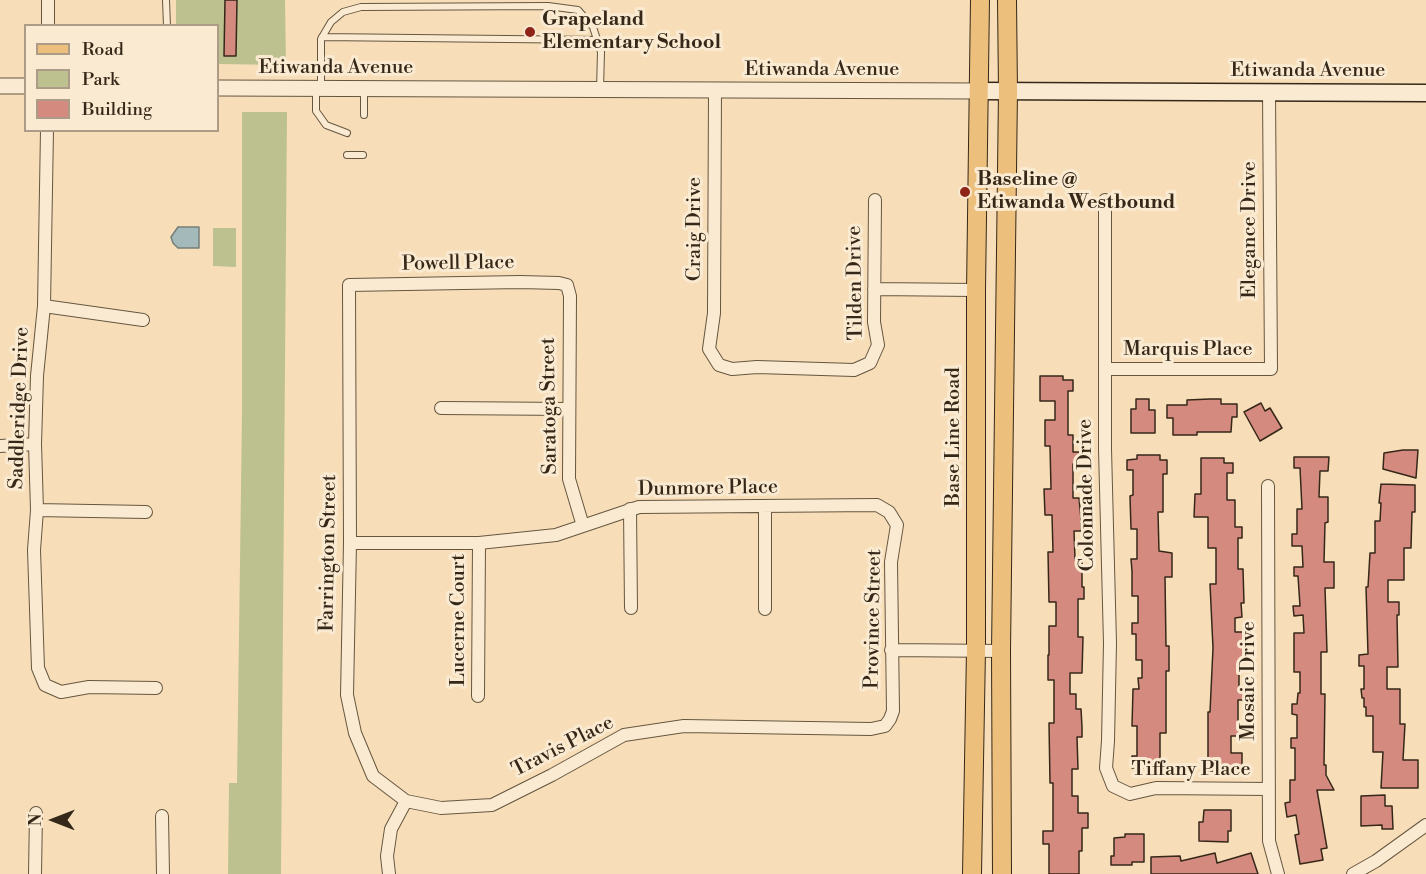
<!DOCTYPE html>
<html>
<head>
<meta charset="utf-8">
<style>
	body { margin:0 }
	#map { position:relative; width:1426px; height:874px; overflow:hidden; background:#f7deb8; font-family:"Libre Bodoni",serif }
	canvas { display:block }
	.legend { position:absolute; left:24px; top:24px; width:195px; height:108px; box-sizing:border-box; background:#faead1; border:2px solid #ac9c87; margin:0; padding:8px 10px; list-style:none; font-size:18px; color:#362818 }
	.legend li { display:flex; align-items:center; gap:12px; height:30px }
	.legend b { width:30px; border:2px solid #ac9c87 }
	.north { position:absolute; left:24px; top:790px; width:60px; height:60px; -webkit-text-stroke:4px #faead1; paint-order:stroke; rotate:270deg; font-size:16px; font-weight:700; line-height:24px; text-align:center; color:#362818 }
	.north::after { content:''; display:block; margin:auto; width:21px; height:27px; background:#362818; clip-path:polygon(50% 0,100% 100%,50% 72%,0 100%) }
</style>
</head>
<body>
<div id="map">
<canvas width="1426" height="874"></canvas>
<ul class="legend">
<li><b style="height:8px;background:#ecbf7c"></b>Road</li>
<li><b style="height:16px;background:#bdc18f"></b>Park</li>
<li><b style="height:16px;background:#d48a7f"></b>Building</li>
</ul>
<div class="north">N</div>
</div>
<script>
const ctx = document.querySelector('canvas').getContext('2d');
ctx.lineJoin = 'round';
function fillPath(path, color) {
  ctx.fillStyle = color;
  ctx.fill(path, 'evenodd');
}
function toPath(rows) {
  const path = new Path2D();
  for (const r of rows) {
    path.moveTo(r[0], r[1]);
    for (let i = 2; i < r.length; i += 2) path.lineTo(r[i], r[i + 1]);
  }
  return path;
}
function strokePath(path, color, width, dash) {
  ctx.strokeStyle = color;
  ctx.lineWidth = width;
  ctx.lineCap = dash ? 'butt' : 'round';
  ctx.setLineDash(dash || []);
  ctx.stroke(path);
}
function write(font, color, halo, rows, align = 'center') {
  ctx.font = font + ' "Libre Bodoni",serif';
  ctx.lineWidth = 6;
  ctx.setLineDash([]);
  ctx.textBaseline = 'middle';
  ctx.strokeStyle = halo;
  ctx.fillStyle = color;
  for (const [text, x, y, turn = 0] of rows) {
    ctx.save();
    ctx.translate(x, y);
    ctx.rotate((+turn || 0) * Math.PI / 180);
    ctx.textAlign = isNaN(turn) ? turn : align;
    if (halo) ctx.strokeText(text, 0, 0);
    ctx.fillText(text, 0, 0);
    ctx.restore();
  }
}
fillPath(toPath([
	[176,0,285,0,286,65,218,64,218,26,176,25],
	[242,112,287,112,281,874,228,874,229,783,237,783,242,414],
	[213,228,236,228,236,267,213,266]
]), '#bdc18f');
const water = toPath([
	[178,227,199,227,199,248,178,248,173,243,171,237,178,227]
]);
fillPath(water, '#a3b9ba');
strokePath(water, '#777f79', 1.5);
const building = toPath([
	[225,0,237,0,236,56,224,56,225,0],
	[1040,376,1063,376,1063,380,1073,380,1073,391,1068,391,1068,435,1073,435,1073,452,1079,452,1079,464,1073,464,1073,498,1079,498,1081,519,1081,531,1074,531,1075,559,1082,559,1082,587,1084,587,1084,599,1078,599,1078,637,1083,637,1082,673,1070,673,1070,694,1076,694,1076,709,1081,709,1082,727,1082,737,1077,737,1078,769,1072,769,1072,796,1078,796,1078,813,1088,813,1088,828,1082,828,1082,851,1079,851,1079,874,1049,874,1049,844,1043,844,1043,831,1053,831,1053,783,1050,783,1049,723,1054,723,1054,680,1048,680,1048,655,1049,655,1049,626,1056,626,1056,602,1049,602,1048,552,1053,552,1052,515,1045,515,1044,489,1051,489,1050,446,1045,446,1045,420,1055,420,1055,401,1040,401,1040,376],
	[1136,399,1149,399,1149,410,1155,410,1155,433,1131,433,1131,409,1136,409,1136,399],
	[1210,399,1221,399,1221,404,1237,404,1237,417,1232,417,1231,432,1197,432,1197,435,1173,435,1173,418,1167,418,1167,405,1187,405,1187,400,1210,399],
	[1261,403,1265,411,1270,408,1282,428,1260,441,1244,412,1261,403],
	[1403,450,1418,450,1416,478,1383,469,1384,453,1403,450],
	[1137,455,1160,455,1160,460,1167,460,1167,474,1163,474,1163,512,1158,512,1159,551,1172,553,1172,577,1165,577,1166,646,1169,646,1169,671,1166,671,1166,733,1160,733,1160,767,1132,768,1132,756,1137,756,1137,726,1132,726,1133,689,1139,689,1138,678,1142,678,1142,660,1136,660,1136,634,1132,634,1132,623,1138,623,1138,596,1132,596,1132,571,1131,559,1137,559,1137,529,1131,529,1130,496,1133,495,1133,470,1127,470,1127,460,1137,459,1137,455],
	[1294,457,1329,457,1328,471,1320,471,1319,497,1328,497,1328,522,1325,523,1324,562,1334,562,1334,588,1325,588,1327,652,1321,652,1321,694,1325,694,1324,765,1326,765,1326,775,1334,790,1317,790,1327,848,1321,849,1323,860,1300,864,1295,835,1299,834,1296,815,1287,817,1285,803,1290,802,1290,780,1295,780,1295,748,1291,748,1291,738,1297,738,1297,715,1292,714,1292,704,1297,704,1298,693,1300,693,1300,672,1294,672,1294,633,1304,633,1303,615,1294,616,1293,606,1300,606,1298,576,1294,576,1294,567,1303,567,1302,546,1292,546,1292,534,1297,534,1297,509,1302,509,1300,468,1294,468,1294,457],
	[1201,458,1224,458,1224,463,1233,463,1233,473,1227,473,1227,500,1235,500,1235,527,1242,527,1242,538,1238,538,1238,569,1243,569,1244,603,1241,603,1242,617,1235,618,1235,632,1245,632,1245,663,1239,663,1239,688,1244,688,1244,700,1238,700,1238,725,1242,725,1242,736,1231,736,1231,753,1242,753,1242,766,1229,766,1229,771,1208,771,1208,712,1210,712,1213,648,1210,584,1216,584,1216,548,1208,548,1208,517,1194,517,1195,494,1201,494,1201,458],
	[1381,484,1415,485,1415,512,1412,512,1411,548,1404,548,1404,580,1388,580,1388,602,1399,602,1399,615,1397,615,1398,667,1387,667,1387,689,1400,689,1400,724,1405,724,1403,760,1418,760,1418,788,1381,788,1383,752,1373,752,1373,716,1366,716,1366,707,1364,707,1364,698,1362,698,1361,689,1364,689,1364,666,1359,666,1359,655,1368,654,1366,587,1368,587,1370,553,1375,553,1375,521,1380,521,1381,503,1379,503,1381,484],
	[1385,795,1385,806,1392,806,1393,829,1382,829,1382,825,1361,826,1361,796,1385,795],
	[1204,810,1231,810,1231,831,1228,831,1228,842,1199,841,1199,822,1203,822,1204,810],
	[1125,834,1144,834,1144,862,1132,862,1132,865,1111,865,1111,856,1114,856,1114,838,1125,837,1125,834],
	[1215,853,1217,863,1251,853,1258,874,1151,874,1151,857,1180,856,1181,861,1215,853]
]);
fillPath(building, '#d48a7f');
strokePath(building, '#362818', 1.5);
const service = toPath([
	[166,0,167,26],
	[322,37,598,40],
	[321,88,321,39,331,22,343,12,361,7,548,6,578,10,593,27,601,52,600,90],
	[316,89,316,111,326,125,347,133],
	[364,89,364,115],
	[347,155,363,155]
]);
const minor = toPath([
	[48,26,48,0],
	[715,91,714,313,709,349,719,365,732,369,757,367,854,370,870,363,878,345,874,322,875,200],
	[47,130,44,306,37,376,35,444,37,510,34,550,38,668,45,685,61,692,89,687,156,688],
	[1105,200,1105,449,1110,643,1108,741,1106,768,1113,786,1130,794,1156,788,1269,789],
	[874,289,976,290],
	[44,306,143,320],
	[1105,369,1271,369,1269,91],
	[441,408,569,409],
	[0,446,35,444],
	[1268,486,1269,841,1278,874],
	[765,507,765,609],
	[630,509,631,608],
	[37,510,146,512],
	[350,543,479,543,556,535,639,507,877,505,889,512,897,525,891,562,893,711,890,719,885,726,871,729,684,726,624,735,552,775,492,805,441,808,406,801,373,776,355,733,347,695,350,543,349,285,520,282,559,283,567,285,570,296,569,479,583,526],
	[891,650,1001,651],
	[478,696,479,543],
	[162,816,163,874],
	[35,874,36,813],
	[389,874,387,856,391,829,406,801],
	[1353,874,1376,861,1426,825]
]);
const tertiary = toPath([
	[0,86,26,86],
	[218,88,979,91]
]);
const secondary = toPath([
	[979,91,1426,93]
]);
const primary = toPath([
	[972,874,976,650,976,290,980,0],
	[1002,874,1001,651,1008,91,1007,0]
]);
strokePath(service, '#665640', 8);
strokePath(minor, '#665640', 14);
strokePath(tertiary, '#665640', 17);
strokePath(secondary, '#362818', 19);
strokePath(primary, '#362818', 20);
strokePath(service, '#faead1', 6);
strokePath(minor, '#faead1', 12);
strokePath(tertiary, '#faead1', 15);
strokePath(secondary, '#faead1', 16);
strokePath(primary, '#ecbf7c', 18);
for (const [x, y, r, color] of [
	[530,32,6,"#8f2418"],
	[965,192,6,"#8f2418"]
]) {
  const dot = new Path2D();
  dot.arc(x, y, r, 0, 2 * Math.PI);
  ctx.fillStyle = color;
  ctx.fill(dot);
  strokePath(dot, '#faead1', 2);
}
write('bold 20px', '#362818', '#faead1', [
	["Grapeland",542,20],
	["Elementary School",542,43],
	["Baseline @",977,180],
	["Etiwanda Westbound",977,203]
], 'left');
write('20px', '#362818', '#faead1', [
	["Etiwanda Avenue",336,68],
	["Etiwanda Avenue",822,70],
	["Etiwanda Avenue",1308,71],
	["Craig Drive",695,229,-90],
	["Elegance Drive",1250,230,-90],
	["Powell Place",458,264,-1],
	["Tilden Drive",856,283,-91],
	["Marquis Place",1188,350],
	["Saratoga Street",550,406,-91],
	["Saddleridge Drive",20,408,-88],
	["Base Line Road",954,437,-90],
	["Dunmore Place",708,489,-1],
	["Colonnade Drive",1087,495,-91],
	["Farrington Street",329,553,-89],
	["Province Street",874,619,-89],
	["Lucerne Court",459,620,-90],
	["Mosaic Drive",1249,681,-90],
	["Travis Place",563,747,-27],
	["Tiffany Place",1191,770]
]);
</script>
</body>
</html>
